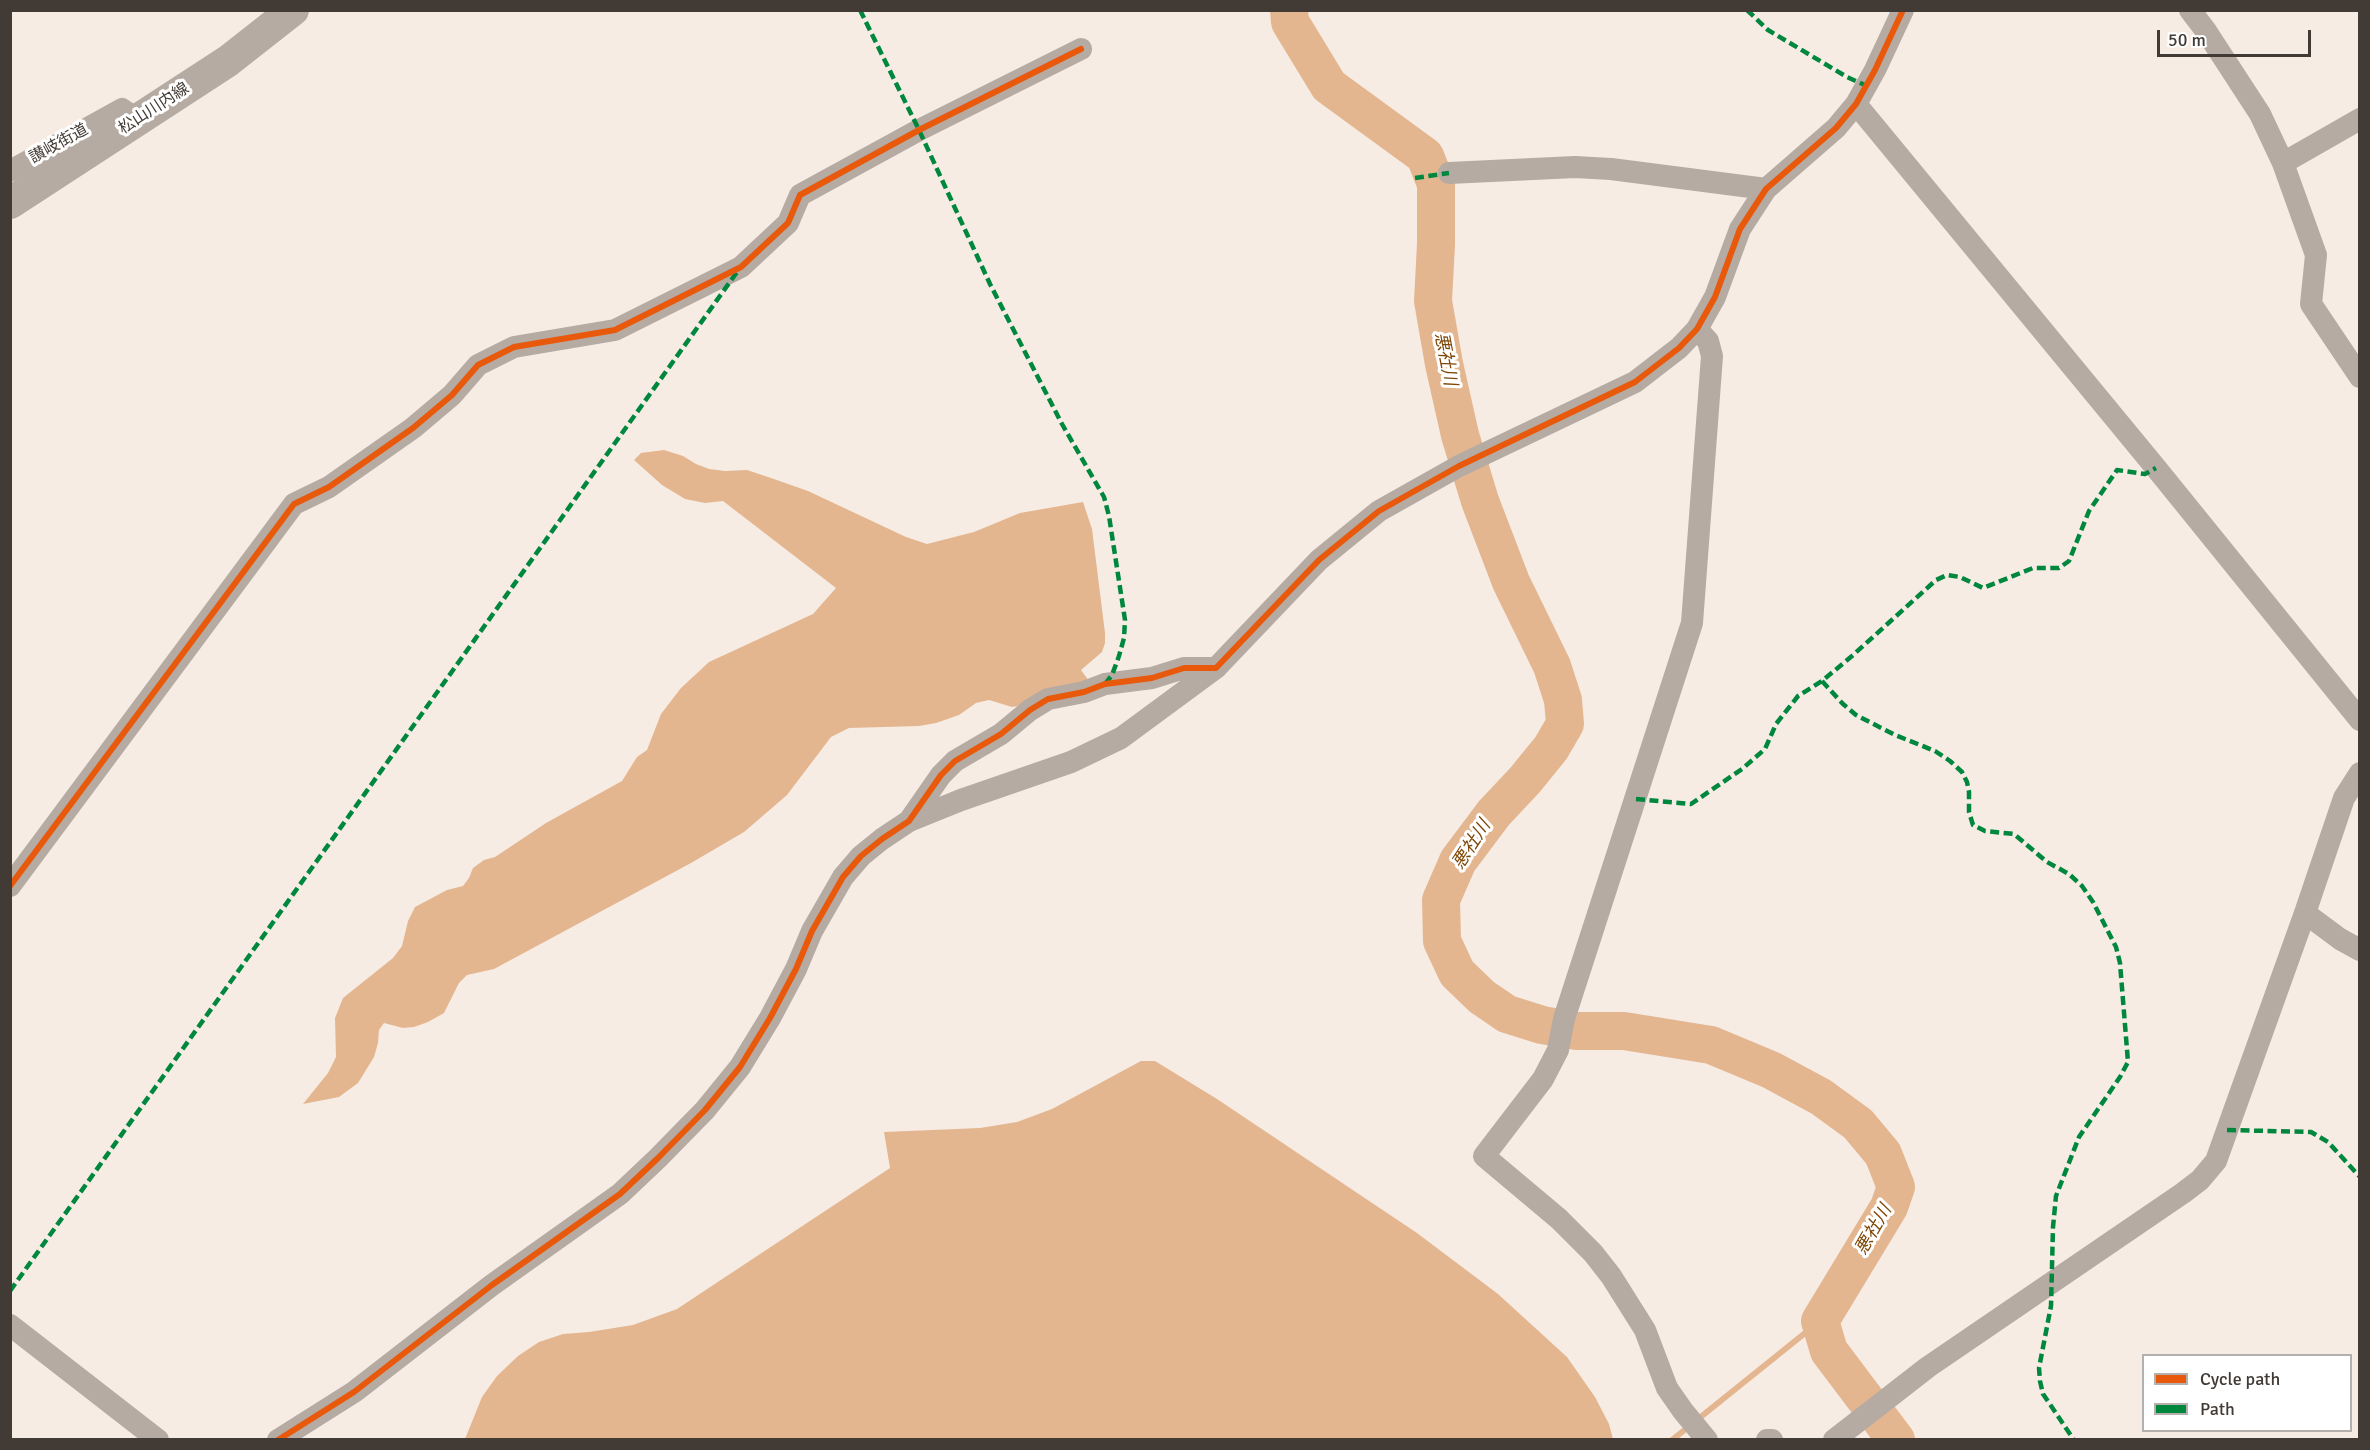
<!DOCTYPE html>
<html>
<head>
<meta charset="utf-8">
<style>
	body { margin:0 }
	#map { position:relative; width:2370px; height:1450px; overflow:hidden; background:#f6ece4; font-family:Signika,sans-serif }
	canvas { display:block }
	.frame { position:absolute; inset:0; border:12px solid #413a35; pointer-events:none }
	.legend { position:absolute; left:2142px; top:1354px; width:210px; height:78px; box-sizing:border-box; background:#fff; border:2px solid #b3b0ae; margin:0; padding:8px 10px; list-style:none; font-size:18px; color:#413a35 }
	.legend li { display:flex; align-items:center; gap:12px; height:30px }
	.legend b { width:30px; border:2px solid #b3b0ae }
	.scale { position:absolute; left:2157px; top:30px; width:154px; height:27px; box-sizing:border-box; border:3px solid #413a35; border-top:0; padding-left:8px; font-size:18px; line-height:21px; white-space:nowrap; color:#413a35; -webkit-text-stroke:4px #fff; paint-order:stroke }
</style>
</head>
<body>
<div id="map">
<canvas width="2370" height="1450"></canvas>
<div class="frame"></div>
<ul class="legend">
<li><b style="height:8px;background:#e8590c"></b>Cycle path</li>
<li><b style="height:8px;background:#00873e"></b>Path</li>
</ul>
<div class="scale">50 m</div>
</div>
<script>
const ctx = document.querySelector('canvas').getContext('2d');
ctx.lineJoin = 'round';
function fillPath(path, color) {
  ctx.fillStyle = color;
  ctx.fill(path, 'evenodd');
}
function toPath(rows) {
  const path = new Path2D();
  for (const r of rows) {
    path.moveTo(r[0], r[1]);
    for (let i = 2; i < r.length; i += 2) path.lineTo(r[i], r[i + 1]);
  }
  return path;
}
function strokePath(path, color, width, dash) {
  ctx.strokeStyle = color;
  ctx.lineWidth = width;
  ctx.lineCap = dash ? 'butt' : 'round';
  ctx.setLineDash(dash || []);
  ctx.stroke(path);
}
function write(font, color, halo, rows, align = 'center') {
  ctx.font = font + ' Signika,"Noto Sans JP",sans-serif';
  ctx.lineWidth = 6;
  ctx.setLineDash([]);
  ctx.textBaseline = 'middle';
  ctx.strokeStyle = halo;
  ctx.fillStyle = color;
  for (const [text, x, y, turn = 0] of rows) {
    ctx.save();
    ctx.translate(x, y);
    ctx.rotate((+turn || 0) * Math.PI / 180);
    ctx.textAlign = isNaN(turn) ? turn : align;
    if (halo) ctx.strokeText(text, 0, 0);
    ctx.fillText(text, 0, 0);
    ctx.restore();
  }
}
fillPath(toPath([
	[664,450,683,456,696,464,709,469,725,471,747,470,774,479,808,491,906,537,927,544,974,532,1020,513,1083,502,1092,529,1105,633,1105,643,1102,652,1081,670,1089,681,1025,705,1012,707,989,700,976,703,959,715,936,723,919,726,849,728,831,737,787,795,744,832,691,863,494,969,467,975,459,983,444,1013,428,1022,414,1027,403,1028,384,1023,379,1030,378,1043,374,1057,358,1083,339,1097,303,1104,328,1073,336,1057,335,1018,343,998,393,958,402,946,408,921,415,907,447,890,463,886,469,878,473,868,484,860,495,857,546,823,622,781,637,757,647,750,661,714,681,688,709,662,813,614,836,588,723,501,705,503,685,499,662,485,634,460,641,453],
	[1141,1061,1155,1061,1217,1099,1417,1233,1498,1294,1567,1357,1595,1397,1609,1424,1613,1439,465,1439,482,1397,497,1376,518,1356,539,1342,563,1334,589,1332,633,1325,677,1309,890,1168,884,1132,980,1128,1017,1122,1052,1109]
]), '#e4b690');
strokePath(toPath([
	[1672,1440,1820,1321]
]), '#e4b690', 6);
strokePath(toPath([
	[1289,10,1290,22,1329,86,1425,156,1436,184,1436,244,1433,301,1444,364,1460,435,1480,501,1511,582,1552,666,1563,700,1565,724,1551,748,1525,780,1494,813,1458,861,1441,900,1442,941,1457,973,1482,997,1507,1014,1542,1025,1577,1031,1624,1031,1711,1045,1771,1070,1821,1097,1858,1124,1883,1154,1896,1187,1889,1207,1820,1321,1829,1351,1896,1440]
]), '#e4b690', 38);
strokePath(toPath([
	[2190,10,2206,31,2260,114,2283,163,2316,255,2311,304,2360,377],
	[1856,104,2156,468,2360,720],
	[2283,163,2360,119],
	[10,171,122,109,138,120],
	[1449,173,1575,167,1611,169,1766,189],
	[1697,329,1708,341,1712,356,1692,623,1564,1019,1558,1050,1543,1079,1484,1156,1559,1219,1593,1253,1611,1276,1645,1330,1667,1388,1683,1411,1707,1440],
	[909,821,961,800,1071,762,1121,738,1216,668],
	[10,886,294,504,329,487,413,428,452,395,478,365,514,347,615,330,741,267,788,223,800,195,919,130,1081,49],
	[2305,913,2340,939,2360,950],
	[10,1325,158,1440],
	[278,1440,354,1392,492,1285,620,1194,658,1158,705,1110,740,1067,770,1018,796,969,812,931,843,877,861,856,882,839,909,821,941,775,955,761,1001,734,1030,710,1048,699,1084,692,1105,684,1152,678,1184,668,1216,668,1319,560,1379,511,1459,466,1635,382,1679,348,1697,329,1715,297,1740,229,1766,189,1836,128,1856,104,1875,70,1903,10],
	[1767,1440,1772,1440],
	[1834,1440,1928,1367,2183,1193,2200,1180,2216,1161,2305,913,2344,798,2360,773]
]), '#b5aba3', 22);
strokePath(toPath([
	[10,203,228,61,293,10]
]), '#b5aba2', 32);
strokePath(toPath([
	[860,10,919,130,990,284,1062,424,1104,497,1109,516,1125,620,1124,638,1119,656,1112,675,1105,684],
	[1747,10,1768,30,1847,77,1867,86],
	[1415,178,1449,173],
	[1822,681,1843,704,1856,715,1895,735,1935,751,1950,761,1962,772,1967,782,1969,792,1969,812,1973,825,1985,831,2014,834,2047,862,2069,874,2082,886,2093,902,2116,947,2120,963,2128,1062,2120,1077,2079,1137,2056,1196,2053,1227,2051,1306,2039,1368,2040,1381,2043,1394,2074,1440],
	[1636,799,1691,804,1742,769,1765,749,1776,724,1798,696,1822,681,1852,656,1936,580,1947,575,1960,577,1983,588,2033,568,2059,568,2069,561,2089,511,2117,470,2145,474,2156,468],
	[2227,1130,2311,1132,2328,1142,2360,1177],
	[10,1291,737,272]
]), '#00873e', 4.5, [9, 4.5]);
strokePath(toPath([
	[10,886,294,504,329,487,413,428,452,395,478,365,514,347,615,330,741,267,788,223,800,195,919,130,1081,49],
	[278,1440,354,1392,492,1285,620,1194,658,1158,705,1110,740,1067,770,1018,796,969,812,931,843,877,861,856,882,839,909,821,941,775,955,761,1001,734,1030,710,1048,699,1084,692,1105,684,1152,678,1184,668,1216,668,1319,560,1379,511,1459,466,1635,382,1679,348,1697,329,1715,297,1740,229,1766,189,1836,128,1856,104,1875,70,1903,10]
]), '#e8590c', 6);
write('16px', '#413a35', '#fff', [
	["松山川内線",154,109,-33],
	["讃岐街道",59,144,-29]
]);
write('italic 18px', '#7f4706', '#fff', [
	["悪社川",1445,359,79],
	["悪社川",1472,845,-57],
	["悪社川",1874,1230,-60]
]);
</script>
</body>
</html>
